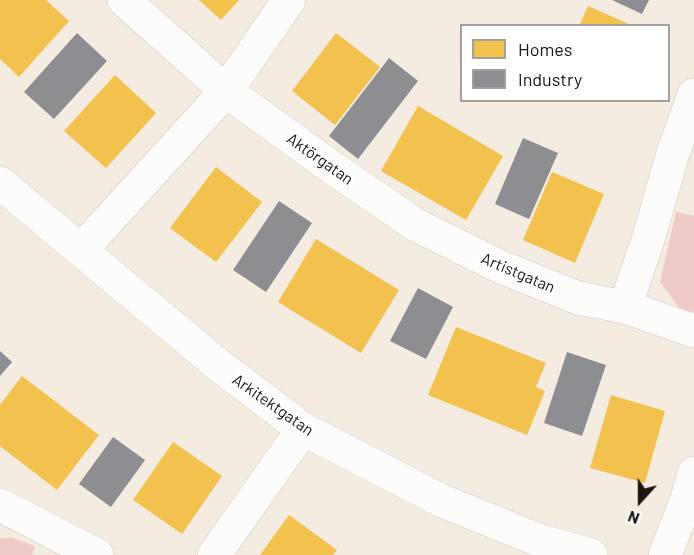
<!DOCTYPE html>
<html>
<head>
<meta charset="utf-8">
<style>
	body { margin:0 }
	#map { position:relative; width:694px; height:555px; overflow:hidden; background:#f4ece1; font-family:Barlow,sans-serif }
	canvas { display:block }
	.legend { position:absolute; left:460px; top:24px; width:210px; height:78px; box-sizing:border-box; background:#fff; border:2px solid #a3a19f; margin:0; padding:8px 10px; list-style:none; font-size:18px; color:#1a150e }
	.legend li { display:flex; align-items:center; gap:12px; height:30px }
	.legend b { width:30px; border:2px solid #a3a19f }
	.north { position:absolute; left:610px; top:471px; width:60px; height:60px; -webkit-text-stroke:4px #fff; paint-order:stroke; rotate:201deg; font-size:16px; font-weight:700; line-height:24px; text-align:center; color:#1a150e }
	.north::after { content:''; display:block; margin:auto; width:21px; height:27px; background:#1a150e; clip-path:polygon(50% 0,100% 100%,50% 72%,0 100%) }
</style>
</head>
<body>
<div id="map">
<canvas width="694" height="555"></canvas>
<ul class="legend">
<li><b style="height:16px;background:#f2c14e"></b>Homes</li>
<li><b style="height:16px;background:#8d8d92"></b>Industry</li>
</ul>
<div class="north">N</div>
</div>
<script>
const ctx = document.querySelector('canvas').getContext('2d');
ctx.lineJoin = 'round';
function fillPath(path, color) {
  ctx.fillStyle = color;
  ctx.fill(path, 'evenodd');
}
function toPath(rows) {
  const path = new Path2D();
  for (const r of rows) {
    path.moveTo(r[0], r[1]);
    for (let i = 2; i < r.length; i += 2) path.lineTo(r[i], r[i + 1]);
  }
  return path;
}
function strokePath(path, color, width, dash) {
  ctx.strokeStyle = color;
  ctx.lineWidth = width;
  ctx.lineCap = dash ? 'butt' : 'round';
  ctx.setLineDash(dash || []);
  ctx.stroke(path);
}
function write(font, color, halo, rows, align = 'center') {
  ctx.font = font + ' Barlow,sans-serif';
  ctx.lineWidth = 6;
  ctx.setLineDash([]);
  ctx.textBaseline = 'middle';
  ctx.strokeStyle = halo;
  ctx.fillStyle = color;
  for (const [text, x, y, turn = 0] of rows) {
    ctx.save();
    ctx.translate(x, y);
    ctx.rotate((+turn || 0) * Math.PI / 180);
    ctx.textAlign = isNaN(turn) ? turn : align;
    if (halo) ctx.strokeText(text, 0, 0);
    ctx.fillText(text, 0, 0);
    ctx.restore();
  }
}
fillPath(toPath([
	[676,212,694,216,694,312,680,309,660,282],
	[0,538,13,538,35,546,32,555,0,555]
]), '#f0cac6');
fillPath(toPath([
	[0,0,46,0,69,21,19,77,0,59],
	[199,0,239,0,221,20],
	[588,6,633,26,579,26],
	[336,33,380,67,335,125,292,91],
	[115,75,156,113,106,168,64,131],
	[418,106,503,156,466,220,381,171],
	[216,167,262,202,216,262,170,228],
	[552,172,604,194,575,263,523,240],
	[316,239,399,290,361,353,278,302],
	[456,327,546,363,536,387,545,391,527,435,428,395],
	[22,376,99,435,57,490,0,446,0,405],
	[611,395,665,411,645,483,590,468],
	[173,442,222,476,182,534,133,500],
	[289,515,337,550,333,555,260,555]
]), '#f2c14e');
fillPath(toPath([
	[612,0,649,0,642,14],
	[77,33,107,61,54,119,24,92],
	[389,58,418,81,358,159,329,136],
	[523,138,558,153,529,219,495,204],
	[279,201,312,223,266,292,233,270],
	[418,288,453,307,426,359,390,341],
	[0,351,12,362,0,376],
	[567,352,606,365,582,436,544,423],
	[113,437,145,460,111,507,79,484]
]), '#8d8d92');
const street = toPath([
	[124,0,226,91,334,169,416,225,501,267,578,298,625,307,694,331],
	[0,183,221,367,303,429,440,500,541,541,591,555],
	[81,250,226,91,289,0],
	[625,307,648,240,673,153,694,95],
	[0,505,97,555],
	[214,555,303,429],
	[665,555,687,499,694,473]
]);
strokePath(street, '#d0cac2', 34);
strokePath(street, '#fdfcfa', 33);
write('16px', '#1a150e', '#fff', [
	["Aktörgatan",320,159,35],
	["Artistgatan",518,273,23],
	["Arkitektgatan",273,405,35]
]);
</script>
</body>
</html>
